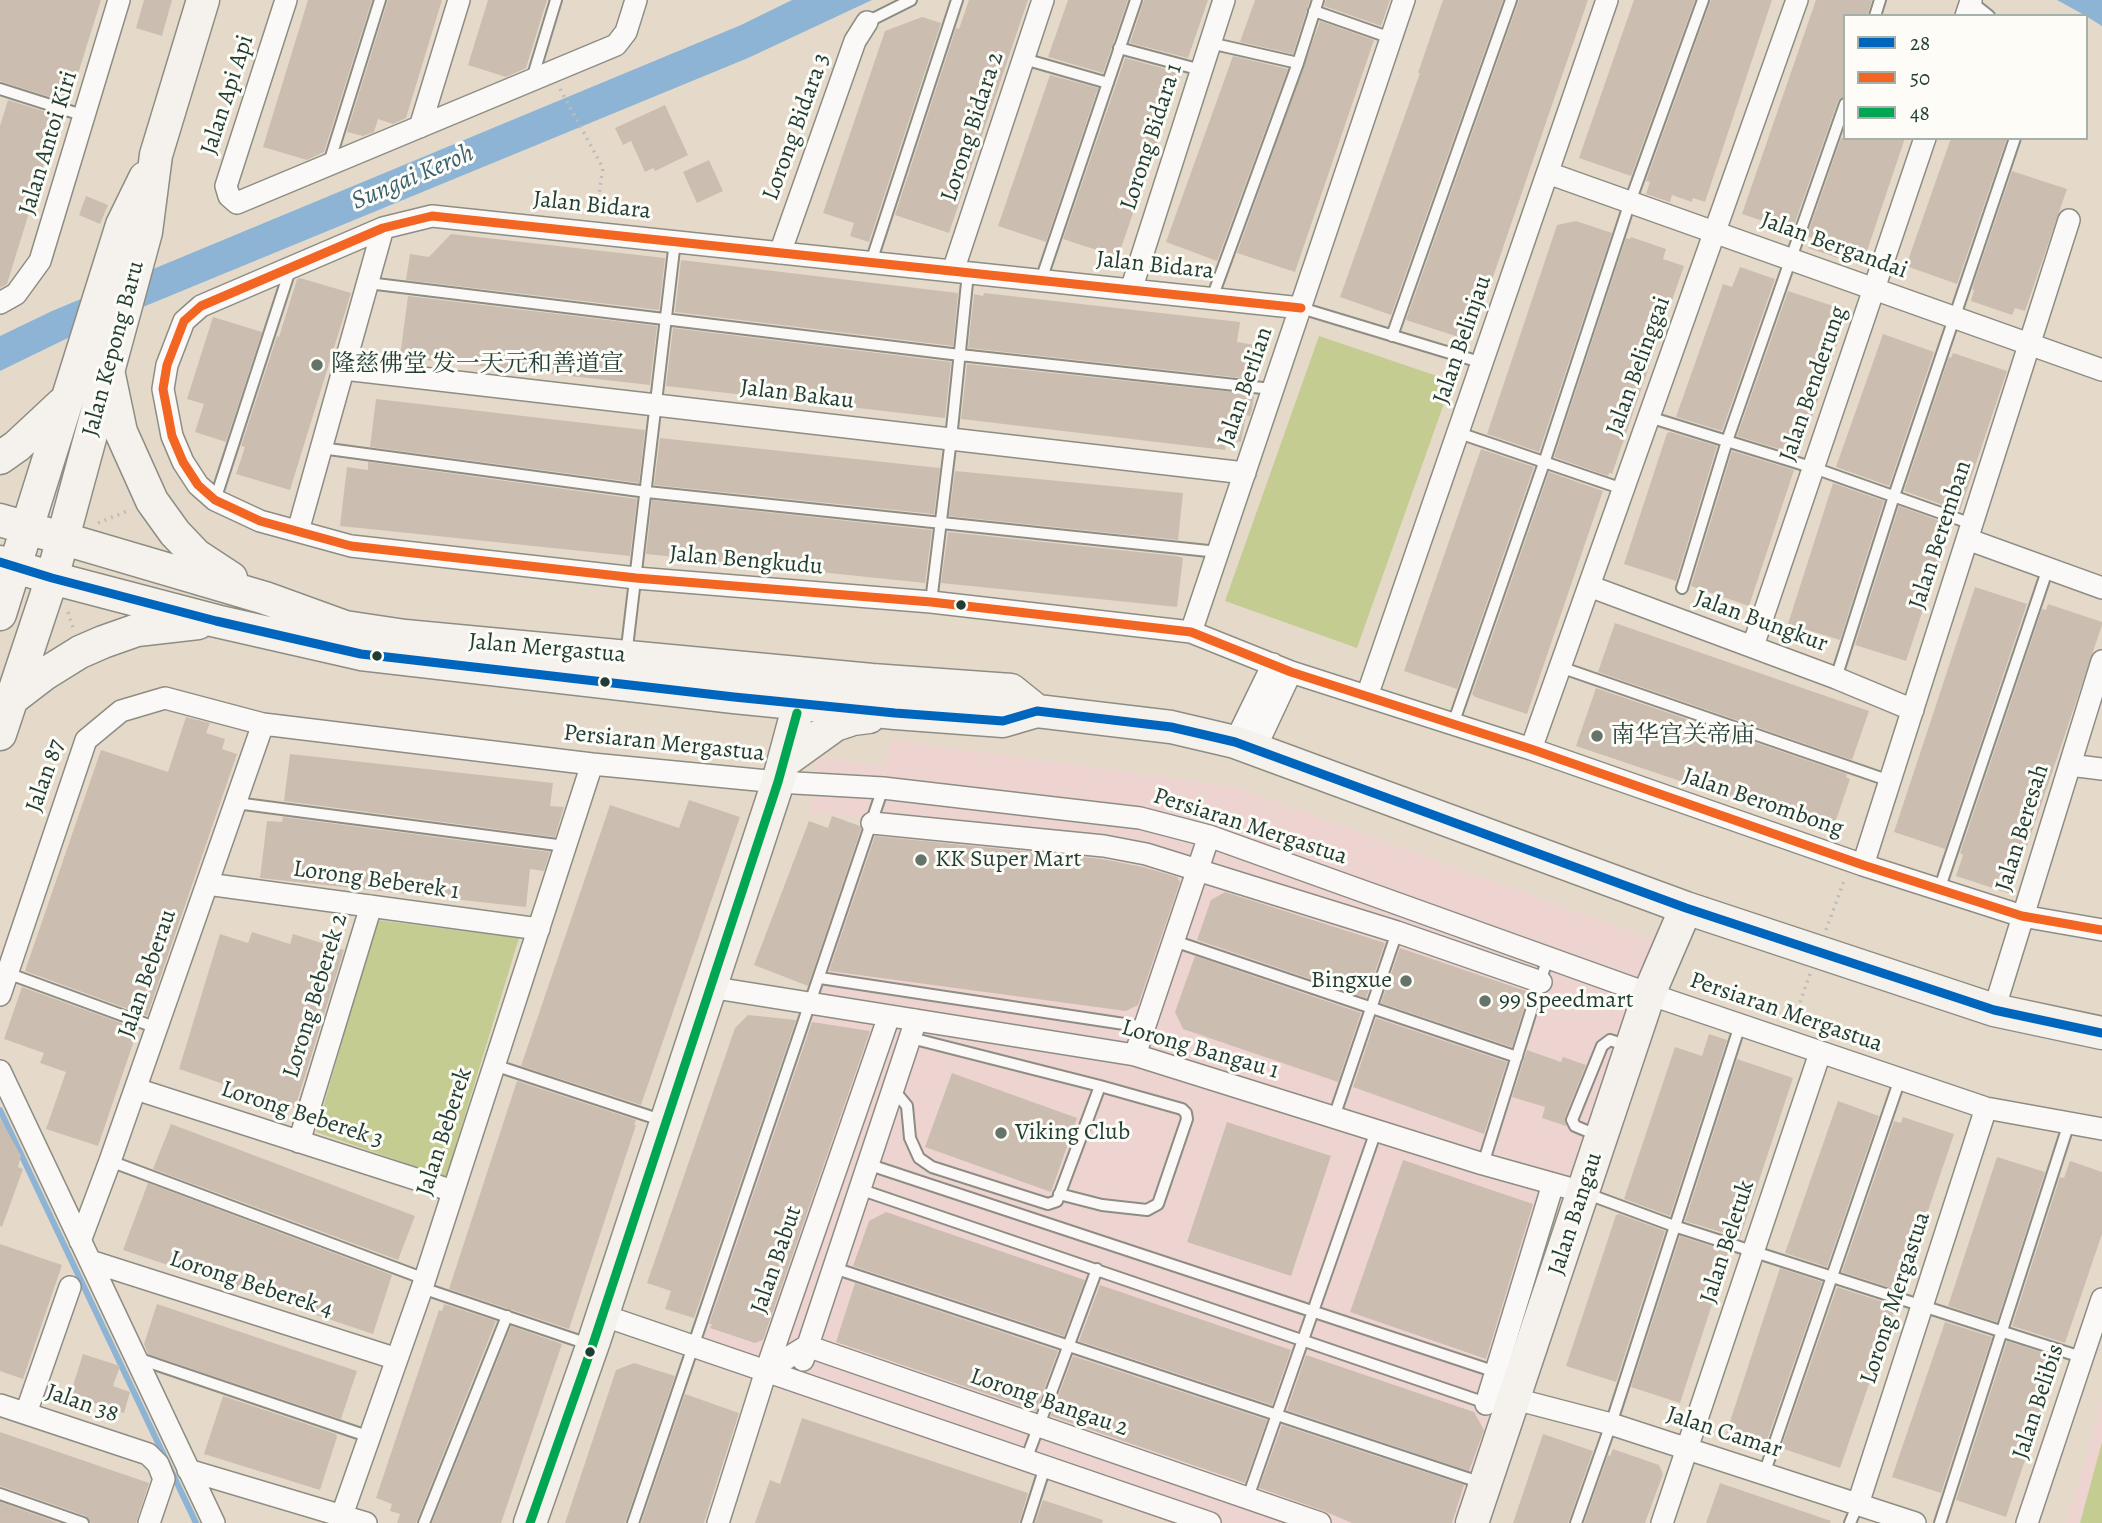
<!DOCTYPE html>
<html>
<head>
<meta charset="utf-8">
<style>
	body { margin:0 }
	#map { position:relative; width:2102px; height:1523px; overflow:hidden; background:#e5daca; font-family:Alegreya,serif }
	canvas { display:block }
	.legend { position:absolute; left:1843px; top:14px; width:245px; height:126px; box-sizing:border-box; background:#fdfcf7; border:2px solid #a4b0a9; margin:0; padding:9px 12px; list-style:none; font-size:21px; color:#1f3d34 }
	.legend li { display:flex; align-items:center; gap:14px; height:35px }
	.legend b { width:35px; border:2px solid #a4b0a9 }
</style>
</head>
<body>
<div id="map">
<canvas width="2102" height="1523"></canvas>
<ul class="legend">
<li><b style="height:9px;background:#0065bd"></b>28</li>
<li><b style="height:9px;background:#f26522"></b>50</li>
<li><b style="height:9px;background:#00a651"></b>48</li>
</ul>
</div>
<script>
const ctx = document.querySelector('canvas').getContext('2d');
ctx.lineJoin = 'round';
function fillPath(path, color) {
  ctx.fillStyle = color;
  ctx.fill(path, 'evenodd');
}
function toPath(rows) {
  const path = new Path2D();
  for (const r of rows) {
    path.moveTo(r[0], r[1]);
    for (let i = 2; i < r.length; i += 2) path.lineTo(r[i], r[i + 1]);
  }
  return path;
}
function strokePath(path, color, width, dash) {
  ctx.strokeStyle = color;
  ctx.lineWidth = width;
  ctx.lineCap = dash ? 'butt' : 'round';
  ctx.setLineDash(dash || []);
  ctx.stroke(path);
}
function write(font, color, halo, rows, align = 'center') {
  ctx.font = font + ' Alegreya,"Noto Serif SC",serif';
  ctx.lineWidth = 6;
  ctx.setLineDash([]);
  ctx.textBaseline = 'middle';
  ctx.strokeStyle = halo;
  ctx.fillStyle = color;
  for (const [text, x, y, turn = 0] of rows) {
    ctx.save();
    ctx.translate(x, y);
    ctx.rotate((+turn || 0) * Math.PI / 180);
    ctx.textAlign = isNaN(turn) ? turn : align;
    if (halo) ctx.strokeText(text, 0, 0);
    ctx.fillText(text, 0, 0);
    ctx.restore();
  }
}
fillPath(toPath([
	[892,740,1236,787,1655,940,1456,1523,1168,1523,683,1357,865,818,809,812,817,757,883,766],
	[2102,1403,2102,1523,2066,1523]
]), '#eed4d1');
fillPath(toPath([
	[1319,336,1452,381,1357,648,1225,601],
	[377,920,519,938,446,1177,316,1132],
	[2102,1442,2102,1523,2080,1523]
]), '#c5cc92');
fillPath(toPath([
	[792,0,872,0,748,58,70,337,0,371,0,336,52,311,741,25],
	[2057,0,2102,0,2102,26,2086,16]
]), '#8db4d4');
strokePath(toPath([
	[0,1110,196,1523]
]), '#8db4d4', 6);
fillPath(toPath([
	[0,0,101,0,69,103,0,81],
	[144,0,172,0,162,36,136,28],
	[308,0,372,0,324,152,307,160,263,147],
	[388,0,442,0,406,118,393,124,378,119,374,132,363,136,347,132],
	[488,0,547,0,526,68,506,77,468,65],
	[969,0,1028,0,949,233,895,215,956,28,959,29],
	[1068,0,1128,0,1103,73,1048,57],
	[1144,0,1208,0,1188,58,1130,43],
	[1255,0,1310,0,1293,54,1240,42],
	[1326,0,1390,0,1381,26,1324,6],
	[1443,0,1503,0,1391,315,1340,297,1420,73,1418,73],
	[1519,0,1588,0,1471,341,1406,320],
	[1634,0,1695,0,1631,176,1579,158],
	[1711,0,1772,0,1705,202,1693,198,1692,202,1672,195,1670,202,1646,194,1650,182,1646,181],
	[1816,0,1872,0,1867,16,1845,16,1845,96,1838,101,1792,231,1742,214],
	[922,17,941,23,869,242,850,236,854,223,823,213,885,31],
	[1320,21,1374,40,1295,272,1237,253],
	[1233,56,1288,69,1217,261,1166,242],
	[1125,58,1181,73,1118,257,1063,239],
	[1050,75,1098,88,1046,242,998,226],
	[8,100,59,116,7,284,0,288,0,126],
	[665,105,688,155,655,171,653,168,645,172,631,141,623,145,615,128],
	[1841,138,1905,138,1862,266,1808,248,1812,238,1807,236],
	[1951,138,2007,138,1957,284,1906,266],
	[709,160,723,191,697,203,683,172],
	[2012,171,2067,189,2025,311,2015,308,2012,315,1971,301,1974,290,1972,289],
	[86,196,108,205,100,224,79,215],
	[1576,221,1612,233,1539,452,1487,434,1557,225],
	[451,234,665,258,659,310,406,280,410,254,429,257],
	[1631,237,1666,249,1663,259,1684,266,1612,474,1609,473,1608,476,1554,457,1626,238,1630,239],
	[681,260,958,293,953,346,675,312],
	[1740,267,1775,279,1722,431,1676,417,1723,284,1732,287],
	[300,278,351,293,290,490,236,474,245,447,241,446,277,336,279,337,297,279],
	[1788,291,1839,308,1844,324,1799,455,1737,436],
	[984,293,1240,322,1237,342,1255,345,1251,379,968,348,974,294,983,296],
	[408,296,657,326,650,385,400,357],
	[213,317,262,332,226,442,195,432,204,404,187,399],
	[673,328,951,362,945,418,666,386],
	[1883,334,1934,352,1889,486,1836,467],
	[1953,353,2007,371,1960,511,1904,491,1949,357,1951,358],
	[967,364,1250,394,1254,396,1252,409,1250,416,1246,415,1241,442,1226,441,1225,450,961,419],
	[376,399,645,430,639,483,370,447],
	[1670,432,1717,446,1676,581,1624,564,1667,433],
	[660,438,940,468,934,514,654,485],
	[1481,449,1534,467,1457,689,1404,671],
	[1732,451,1794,470,1749,606,1691,586],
	[368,462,637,499,630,556,340,526,347,467,368,470],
	[955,471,1183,493,1178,540,949,516],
	[1549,472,1603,491,1527,714,1475,697,1472,694],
	[1833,483,1884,501,1840,640,1788,624],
	[652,500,932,530,925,583,646,554],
	[1899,506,1951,525,1906,661,1855,645],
	[948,532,1177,556,1183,558,1177,607,941,583],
	[1975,587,2027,604,1945,849,1894,832],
	[2048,604,2102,622,2102,625,2011,894,1956,876,1963,855,1960,853,2042,609,2046,610],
	[1615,623,1869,711,1852,760,1598,672],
	[1596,688,1847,774,1846,777,1850,779,1832,832,1576,746],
	[186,717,210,723,206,733,225,739,222,749,237,754,147,1016,25,971,101,750,168,772],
	[290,754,553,783,550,806,564,807,555,837,284,801],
	[689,800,740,817,641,1105,521,1066,610,805,679,828],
	[832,816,860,826,861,829,808,986,754,965,809,821,828,828],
	[283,817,550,852,544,871,530,869,526,907,260,878,267,821,282,822],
	[875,836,1102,859,1143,867,1177,877,1180,882,1138,1005,1126,1011,829,971],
	[1225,892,1385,943,1366,998,1197,940,1211,900],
	[252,932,290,944,293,934,344,950,295,1108,179,1069,220,934,248,943],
	[1400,948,1529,992,1512,1047,1381,1003],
	[1195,956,1361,1013,1338,1082,1183,1029,1175,1012],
	[22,987,138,1029,98,1146,46,1129,66,1072,40,1063,44,1053,4,1039],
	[748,1015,796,1020,694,1318,665,1309,671,1291,647,1283,735,1028],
	[1376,1018,1507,1062,1484,1134,1353,1087],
	[812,1022,870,1031,763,1340,755,1343,710,1328,712,1324,709,1324],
	[1709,1034,1727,1040,1670,1216,1624,1199,1675,1047,1702,1056],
	[1527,1050,1561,1062,1563,1057,1586,1065,1565,1117,1566,1126,1542,1118,1545,1107,1512,1097],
	[1737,1059,1793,1078,1740,1238,1685,1221],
	[952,1073,1077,1118,1051,1192,925,1147],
	[517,1081,636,1120,634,1125,636,1125,569,1329,449,1289],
	[1838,1101,1879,1116,1827,1267,1785,1253],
	[1903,1117,1954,1134,1901,1291,1842,1272,1894,1121,1901,1123],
	[0,1118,21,1156,18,1167,23,1169,2,1227,0,1226],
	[1227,1122,1331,1156,1291,1276,1187,1242],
	[171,1124,415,1216,398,1260,153,1169],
	[1997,1157,2045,1172,1997,1322,1948,1306],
	[1403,1160,1533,1204,1486,1359,1350,1312],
	[2070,1161,2102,1172,2102,1234,2065,1343,2012,1326,2060,1177,2064,1178],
	[148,1183,392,1275,373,1334,123,1250],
	[886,1212,1085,1280,1064,1336,853,1266,869,1221],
	[1619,1214,1665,1231,1616,1382,1566,1366,1616,1215],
	[1680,1236,1729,1252,1680,1403,1631,1387],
	[0,1244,62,1265,23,1379,0,1371],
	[1780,1268,1822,1282,1765,1446,1726,1434],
	[855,1283,1058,1351,1036,1411,836,1342],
	[1100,1285,1291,1350,1272,1405,1079,1341],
	[1837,1287,1896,1306,1840,1468,1781,1448],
	[157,1304,357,1371,341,1419,148,1354,144,1344],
	[444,1304,496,1321,416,1523,397,1523,400,1514,390,1511,392,1504,376,1498,439,1310,442,1311],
	[1945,1322,1992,1337,1941,1493,1892,1477],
	[511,1326,562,1344,501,1523,432,1523],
	[2007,1341,2059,1358,2006,1517,1956,1500],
	[83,1354,120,1366,113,1386,130,1392,124,1413,70,1395],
	[1306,1355,1474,1412,1484,1430,1469,1471,1287,1410],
	[1073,1356,1267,1420,1245,1483,1051,1416],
	[634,1363,675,1376,625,1523,565,1523,616,1370],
	[685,1394,739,1413,708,1510,704,1523,641,1523],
	[223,1396,336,1434,337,1437,320,1490,204,1454],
	[802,1418,1028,1493,1019,1523,755,1523,770,1480,780,1484],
	[1282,1425,1464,1485,1452,1523,1352,1523,1324,1511,1259,1488],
	[0,1432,149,1483,136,1523,91,1523,86,1516,0,1486],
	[1543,1434,1593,1451,1568,1523,1513,1523],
	[1613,1449,1659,1465,1663,1474,1645,1523,1584,1523,1608,1455,1610,1456],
	[1720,1483,1831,1521,1830,1523,1706,1523],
	[1043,1500,1103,1520,1102,1523,1035,1523],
	[0,1502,59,1523,0,1523]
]), '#ccbdb1');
const lane = toPath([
	[1969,0,1989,16],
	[1314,11,1391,38],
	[1875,16,1880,0],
	[867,22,911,0],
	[1210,43,1298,63],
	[1119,48,1201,70],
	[1024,59,1108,83],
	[532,79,556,0],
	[0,89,85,116],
	[329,163,380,0],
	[871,262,957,0],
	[1041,280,1136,0],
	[368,283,960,355,1272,389],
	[1212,298,1298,63,1318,0],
	[1301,308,1483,363],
	[1392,336,1511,0],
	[1649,417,1814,468,1972,524],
	[1459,433,1623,489],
	[321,448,647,492,1218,552],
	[215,500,291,267],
	[1682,588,1727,441,1845,104],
	[931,602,951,439,968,273],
	[626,656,675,241],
	[1560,667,1890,781],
	[1836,678,1894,496,2015,138],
	[1453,724,1544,463,1630,202,1703,0],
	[236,803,565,846],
	[1939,890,2048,568],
	[1174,941,1517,1057],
	[7,973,157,1028],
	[820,978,1144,1027],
	[911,1038,1100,1086,1182,1109,1186,1113,1187,1119,1158,1204,1147,1210,1102,1205,1059,1194],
	[494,1065,664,1121],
	[893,1089,907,1106,910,1138,919,1158,932,1167,1048,1204,1057,1201,1100,1086],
	[1334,1117,1397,932],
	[1599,1136,1575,1126,1572,1120,1602,1046,1610,1040,1628,1046],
	[110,1161,425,1279],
	[867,1164,1496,1372],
	[1483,1164,1548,957],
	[859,1189,1489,1404],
	[1585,1193,1674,1226,2081,1357],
	[834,1268,1482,1483],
	[422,1288,588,1344],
	[137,1358,370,1437],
	[1026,1460,1097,1269],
	[1764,1474,1900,1079],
	[0,1494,83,1523],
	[1247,1500,1376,1131],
	[424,1523,507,1316],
	[633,1523,883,788],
	[1027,1523,1045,1467],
	[1576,1523,1611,1424,1740,1025],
	[1850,1523,1858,1504],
	[1940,1523,2069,1123]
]);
const street = toPath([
	[286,0,226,186,229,196,237,203,616,45,626,32,636,0],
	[1966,16,1971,1],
	[420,127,459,0],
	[1548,173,2102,370],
	[780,253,855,41,867,22],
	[953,271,1043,0],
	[1131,290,1224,0],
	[0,303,16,294,40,261,119,0],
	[1301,308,432,216,383,228,201,306,184,321,167,365,163,389,172,436,183,462,198,485,215,500,260,521,351,546,636,578,931,602,1191,632,1291,672,1531,749,1863,865,2022,916,2102,930],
	[344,369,1245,473],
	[298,531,383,228],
	[1967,539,2102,588],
	[1589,586,1836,678,1913,710],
	[1191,632,1404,0],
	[1753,646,1925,138],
	[1367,696,1607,0],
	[1235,742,1273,664],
	[1255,749,1291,672],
	[1531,749,1797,0],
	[2070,765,2102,769],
	[872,823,1104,846,1146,854,1397,932,1541,982],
	[1863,865,2069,220],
	[207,884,539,929],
	[709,987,1135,1055,1483,1164,1583,1192],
	[0,995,86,740,121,711,165,698,263,724,592,764,778,782,883,788,1140,818,1209,836,1649,994,1986,1108,2102,1129],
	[1994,1010,2102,661],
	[1135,1055,1209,836],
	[0,1071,214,1523],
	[136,1089,453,1191],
	[299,1142,371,906],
	[80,1241,110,1161,263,724],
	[90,1261,397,1359],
	[602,1315,1210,1523],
	[803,1360,916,1020],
	[766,1371,807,1346,1320,1523],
	[1515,1399,1611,1424,1915,1523],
	[1486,1404,1553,1184],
	[0,1405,148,1454,158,1464,164,1479,149,1523],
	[26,1413,70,1287],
	[188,1470,366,1523],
	[1858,1504,1986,1108],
	[342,1515,422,1288,592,764],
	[718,1523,766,1371,889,1016],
	[1662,1523,1820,1053],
	[2027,1523,2102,1299]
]);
const secondary = toPath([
	[109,375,121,432,152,501,175,533,196,555,231,578],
	[0,458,17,446,62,404],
	[0,520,265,598,345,627,405,636,872,680,1011,690,1037,711],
	[0,562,52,578,216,621,361,654,734,697,895,713,1003,721,1037,711,1171,727,1235,742,1686,908,1994,1010,2102,1033],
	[0,614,122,225,145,178],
	[13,698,43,675,80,652,103,642,137,630,198,623],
	[0,734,52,578,146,232,156,155,203,0],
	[785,761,835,725,853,719,869,717],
	[530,1523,594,1341,778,782,799,704],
	[1472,1523,1649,994,1686,908]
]);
strokePath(lane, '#8d8d83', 14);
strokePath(street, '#8d8d83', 24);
strokePath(secondary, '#8d8d83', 35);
strokePath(toPath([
	[560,89,603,168,596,213],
	[98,523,130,510],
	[68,612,73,628],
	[1826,930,1845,878],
	[1793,1022,1810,974]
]), '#bcbdb9', 3.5, [2, 5]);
strokePath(lane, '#fbf9f7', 10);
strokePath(street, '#fbf9f7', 21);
strokePath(secondary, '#f5f1ec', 32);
strokePath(toPath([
	[0,562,52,578,216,621,361,654,734,697,895,713,1003,721,1037,711,1171,727,1235,742,1686,908,1994,1010,2102,1033]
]), '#0065bd', 9);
strokePath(toPath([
	[1301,308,432,216,383,228,201,306,184,321,167,365,163,389,172,436,183,462,198,485,215,500,260,521,351,546,636,578,931,602,1191,632,1291,672,1531,749,1863,865,2022,916,2102,930]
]), '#f26522', 9);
strokePath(toPath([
	[530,1523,594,1341,778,782,797,713]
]), '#00a651', 9);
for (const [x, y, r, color] of [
	[317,365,7,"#647468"],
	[961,605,6,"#1f3d34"],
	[377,656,6,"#1f3d34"],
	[605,682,6,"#1f3d34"],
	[1597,736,7,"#647468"],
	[921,860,7,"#647468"],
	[1406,981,7,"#647468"],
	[1485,1001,7,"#647468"],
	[1001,1133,7,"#647468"],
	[590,1352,6,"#1f3d34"]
]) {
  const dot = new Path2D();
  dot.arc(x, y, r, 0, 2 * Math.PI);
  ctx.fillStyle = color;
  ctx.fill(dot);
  strokePath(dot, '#fdfcf7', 2.5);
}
write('24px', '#1f3d34', '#fdfcf7', [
	["Jalan Api Api",228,95,-72],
	["Lorong Bidara 3",797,127,-70],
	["Lorong Bidara 2",973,127,-72],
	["Lorong Bidara 1",1152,137,-72],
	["Jalan Antoi Kiri",49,143,-73],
	["Jalan Bidara",592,206,6],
	["Jalan Bergandai",1834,246,20],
	["Jalan Bidara",1155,266,6],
	["Jalan Belinjau",1463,340,-71],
	["Jalan Kepong Baru",114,349,-75],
	["Jalan Belinggai",1639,366,-70],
	["Jalan Benderung",1814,384,-71],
	["Jalan Berlian",1246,387,-71],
	["Jalan Bakau",797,395,7],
	["Jalan Beremban",1941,535,-72],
	["Jalan Bengkudu",746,561,5],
	["Jalan Bungkur",1761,622,20],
	["Jalan Mergastua",547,649,5],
	["Persiaran Mergastua",664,744,6],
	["Jalan 87",46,776,-71],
	["Jalan Berombong",1763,803,19],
	["Persiaran Mergastua",1250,827,18],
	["Jalan Beresah",2023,828,-73],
	["Lorong Beberek 1",376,881,8],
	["Jalan Beberau",148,974,-71],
	["Lorong Beberek 2",316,996,-73],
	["Persiaran Mergastua",1786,1013,19],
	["Lorong Bangau 1",1200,1050,16],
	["Lorong Beberek 3",302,1115,18],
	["Jalan Beberek",445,1132,-72],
	["Jalan Bangau",1576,1214,-72],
	["Jalan Beletuk",1728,1242,-72],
	["Jalan Babut",777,1260,-71],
	["Lorong Beberek 4",251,1285,18],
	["Lorong Mergastua",1896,1298,-72],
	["Jalan Belibis",2039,1402,-72],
	["Lorong Bangau 2",1049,1403,19],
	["Jalan 38",82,1404,19],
	["Jalan Camar",1724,1433,18]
]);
write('24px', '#1f3d34', '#fdfcf7', [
	["隆慈佛堂 发一天元和善道宣",331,365],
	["南华宫关帝庙",1611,736],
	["KK Super Mart",935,860],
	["Bingxue",1392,981,"right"],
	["99 Speedmart",1499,1001],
	["Viking Club",1015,1133]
], 'left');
write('italic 26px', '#38616d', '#fdfcf7', [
	["Sungai Keroh",413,178,-23]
]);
</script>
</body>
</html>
